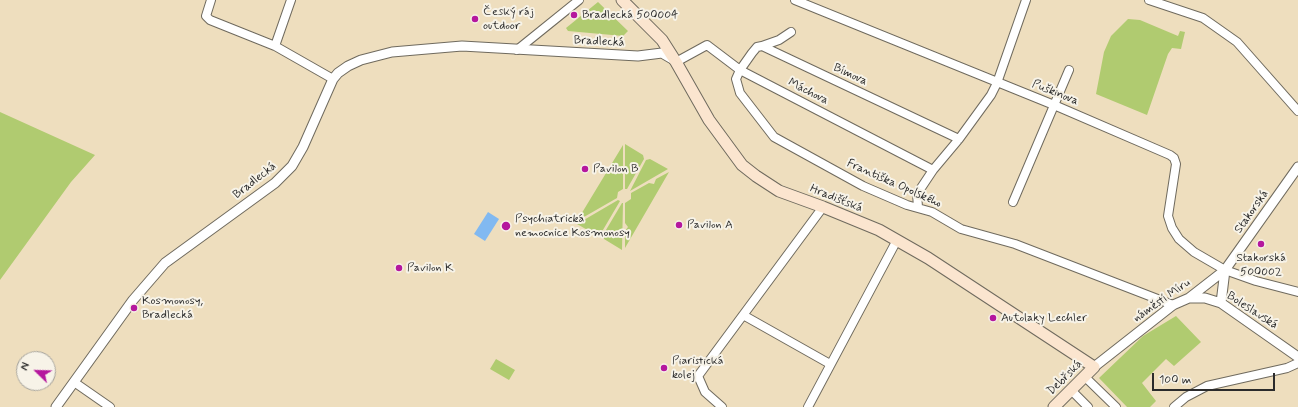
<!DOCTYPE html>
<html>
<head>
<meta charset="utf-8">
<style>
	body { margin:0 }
	#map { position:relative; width:1298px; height:407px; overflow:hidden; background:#eedebe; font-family:Mynerve,sans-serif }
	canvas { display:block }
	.north { position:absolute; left:16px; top:351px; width:40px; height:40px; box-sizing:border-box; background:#f7f3e8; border:1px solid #a5a39c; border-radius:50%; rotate:293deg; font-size:11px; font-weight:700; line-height:16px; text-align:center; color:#2b2b2b }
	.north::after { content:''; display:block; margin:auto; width:14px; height:18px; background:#b5179e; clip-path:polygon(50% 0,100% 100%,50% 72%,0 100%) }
	.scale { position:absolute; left:1152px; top:373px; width:123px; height:18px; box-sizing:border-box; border:2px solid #2b2b2b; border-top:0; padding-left:5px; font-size:12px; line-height:14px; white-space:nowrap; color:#2b2b2b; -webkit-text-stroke:3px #f7f3e8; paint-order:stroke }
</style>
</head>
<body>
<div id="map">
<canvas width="1298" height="407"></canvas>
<div class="north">N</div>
<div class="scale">100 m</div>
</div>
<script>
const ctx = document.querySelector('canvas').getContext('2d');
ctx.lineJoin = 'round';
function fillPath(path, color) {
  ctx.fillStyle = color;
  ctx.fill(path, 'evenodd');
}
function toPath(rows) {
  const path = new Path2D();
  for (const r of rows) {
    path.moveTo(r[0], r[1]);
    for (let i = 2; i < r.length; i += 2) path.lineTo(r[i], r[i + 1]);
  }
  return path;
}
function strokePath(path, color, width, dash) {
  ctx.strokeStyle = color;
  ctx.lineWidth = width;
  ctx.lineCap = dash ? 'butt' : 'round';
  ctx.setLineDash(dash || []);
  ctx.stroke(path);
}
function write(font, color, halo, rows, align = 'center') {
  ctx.font = font + ' Mynerve,sans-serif';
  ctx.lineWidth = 4;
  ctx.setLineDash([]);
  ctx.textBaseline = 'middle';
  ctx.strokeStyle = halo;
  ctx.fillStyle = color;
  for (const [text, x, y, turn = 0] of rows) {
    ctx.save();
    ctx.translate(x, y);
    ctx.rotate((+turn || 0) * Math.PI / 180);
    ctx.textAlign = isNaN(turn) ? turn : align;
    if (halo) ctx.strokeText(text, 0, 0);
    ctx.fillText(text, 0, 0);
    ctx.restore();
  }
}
fillPath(toPath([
	[598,2,628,31,623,36,568,31,566,28],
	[1128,19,1140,20,1178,36,1180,31,1185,32,1181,49,1172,48,1168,54,1147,115,1096,94,1104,52,1111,36],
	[0,112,95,155,71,182,0,280],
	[625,144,643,155,644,159,627,189,625,189],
	[623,145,623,189,618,192,617,198,577,221],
	[650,159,668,169,630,191,646,160],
	[669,172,625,248,625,231,628,227,625,223,625,203,631,199,631,193,649,183,654,184,656,179],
	[618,200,620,201,600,235,598,236,577,224],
	[622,203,623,203,622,250,604,239,603,235],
	[1176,316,1201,342,1174,366,1166,359,1142,383,1156,401,1150,407,1127,407,1099,378,1143,336],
	[496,359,515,370,509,380,490,369]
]), '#b0cb70');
fillPath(toPath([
	[488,212,499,219,485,241,474,234]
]), '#81b9f1');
const minor = toPath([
	[211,0,206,16,210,20,275,46,333,79],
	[795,0,1054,105,1170,155,1174,158,1176,164,1168,216,1172,228,1179,239,1194,252,1225,270,1256,281,1298,292],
	[1149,0,1203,18,1237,42,1298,111],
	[275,46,291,0],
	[762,46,779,40,791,32],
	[517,50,579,0],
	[676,62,707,45,740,70,933,170],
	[959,139,762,46,757,47,752,53,740,70,736,79,740,93,774,137,863,186,907,205,932,212,961,229,1015,244,1173,305],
	[1013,202,1069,70],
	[918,207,917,194,933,170,959,139,991,95,997,83,1026,0],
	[743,315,830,364],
	[1084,376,1116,407],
	[74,382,110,407],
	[1071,390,1088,407],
	[722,407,705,392,698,376,823,207],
	[808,407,897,240],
	[1174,407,1186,397,1207,386,1287,368,1298,363]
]);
const tertiary = toPath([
	[1189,298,1205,298,1221,303,1298,357],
	[1221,303,1225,270],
	[1094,367,1173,305,1189,298,1225,270,1298,167],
	[56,407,133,300,165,263,275,183,292,166,303,147,333,79,338,73,348,66,361,60,392,52,462,46,638,56,662,53,674,60]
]);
const secondary = toPath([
	[622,0,662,40,676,62,709,120,742,165,756,176,779,191,823,207,879,230,928,258,1094,367,1054,407]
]);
strokePath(minor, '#6f6a5e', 10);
strokePath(tertiary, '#6f6a5e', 11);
strokePath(secondary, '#6f6a5e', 13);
strokePath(minor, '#fff', 8);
strokePath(tertiary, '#fff', 9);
strokePath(secondary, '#fbe5cf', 11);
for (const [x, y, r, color] of [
	[574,15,4,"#b5179e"],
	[475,19,4,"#b5179e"],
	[585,169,4,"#b5179e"],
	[679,225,4,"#b5179e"],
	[506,226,5,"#b5179e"],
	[1261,244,4,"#b5179e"],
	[399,268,4,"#b5179e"],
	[134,308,4,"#b5179e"],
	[993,318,4,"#b5179e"],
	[664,368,4,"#b5179e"]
]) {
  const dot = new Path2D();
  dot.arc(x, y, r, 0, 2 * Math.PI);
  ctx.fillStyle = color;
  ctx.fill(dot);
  strokePath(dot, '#f7f3e8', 1.5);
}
write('12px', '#2b2b2b', '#f7f3e8', [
	["Český ráj",483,12],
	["outdoor",483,26],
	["Bradlecká 500004",582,15],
	["Pavilon B",593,169],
	["Psychiatrická",515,219],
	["nemocnice Kosmonosy",515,233],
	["Pavilon A",687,225],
	["Stakorská",1261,258,"center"],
	["500002",1261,272,"center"],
	["Pavilon K",407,268],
	["Kosmonosy,",142,301],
	["Bradlecká",142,315],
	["Autolaky Lechler",1001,318],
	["Piaristická",672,361],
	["kolej",672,375]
], 'left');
write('12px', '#2b2b2b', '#f7f3e8', [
	["Bradlecká",599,42,3],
	["Bímova",850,75,25],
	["Máchova",808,92,27],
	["Puškinova",1055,93,22],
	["Bradlecká",255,181,-38],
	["Františka Opolského",894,184,24],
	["Hradišťská",836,199,22],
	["Stakorská",1252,212,-55],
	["náměstí Míru",1162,301,-35],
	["Boleslavská",1252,311,33],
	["Debřská",1065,378,-45]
]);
</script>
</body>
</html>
